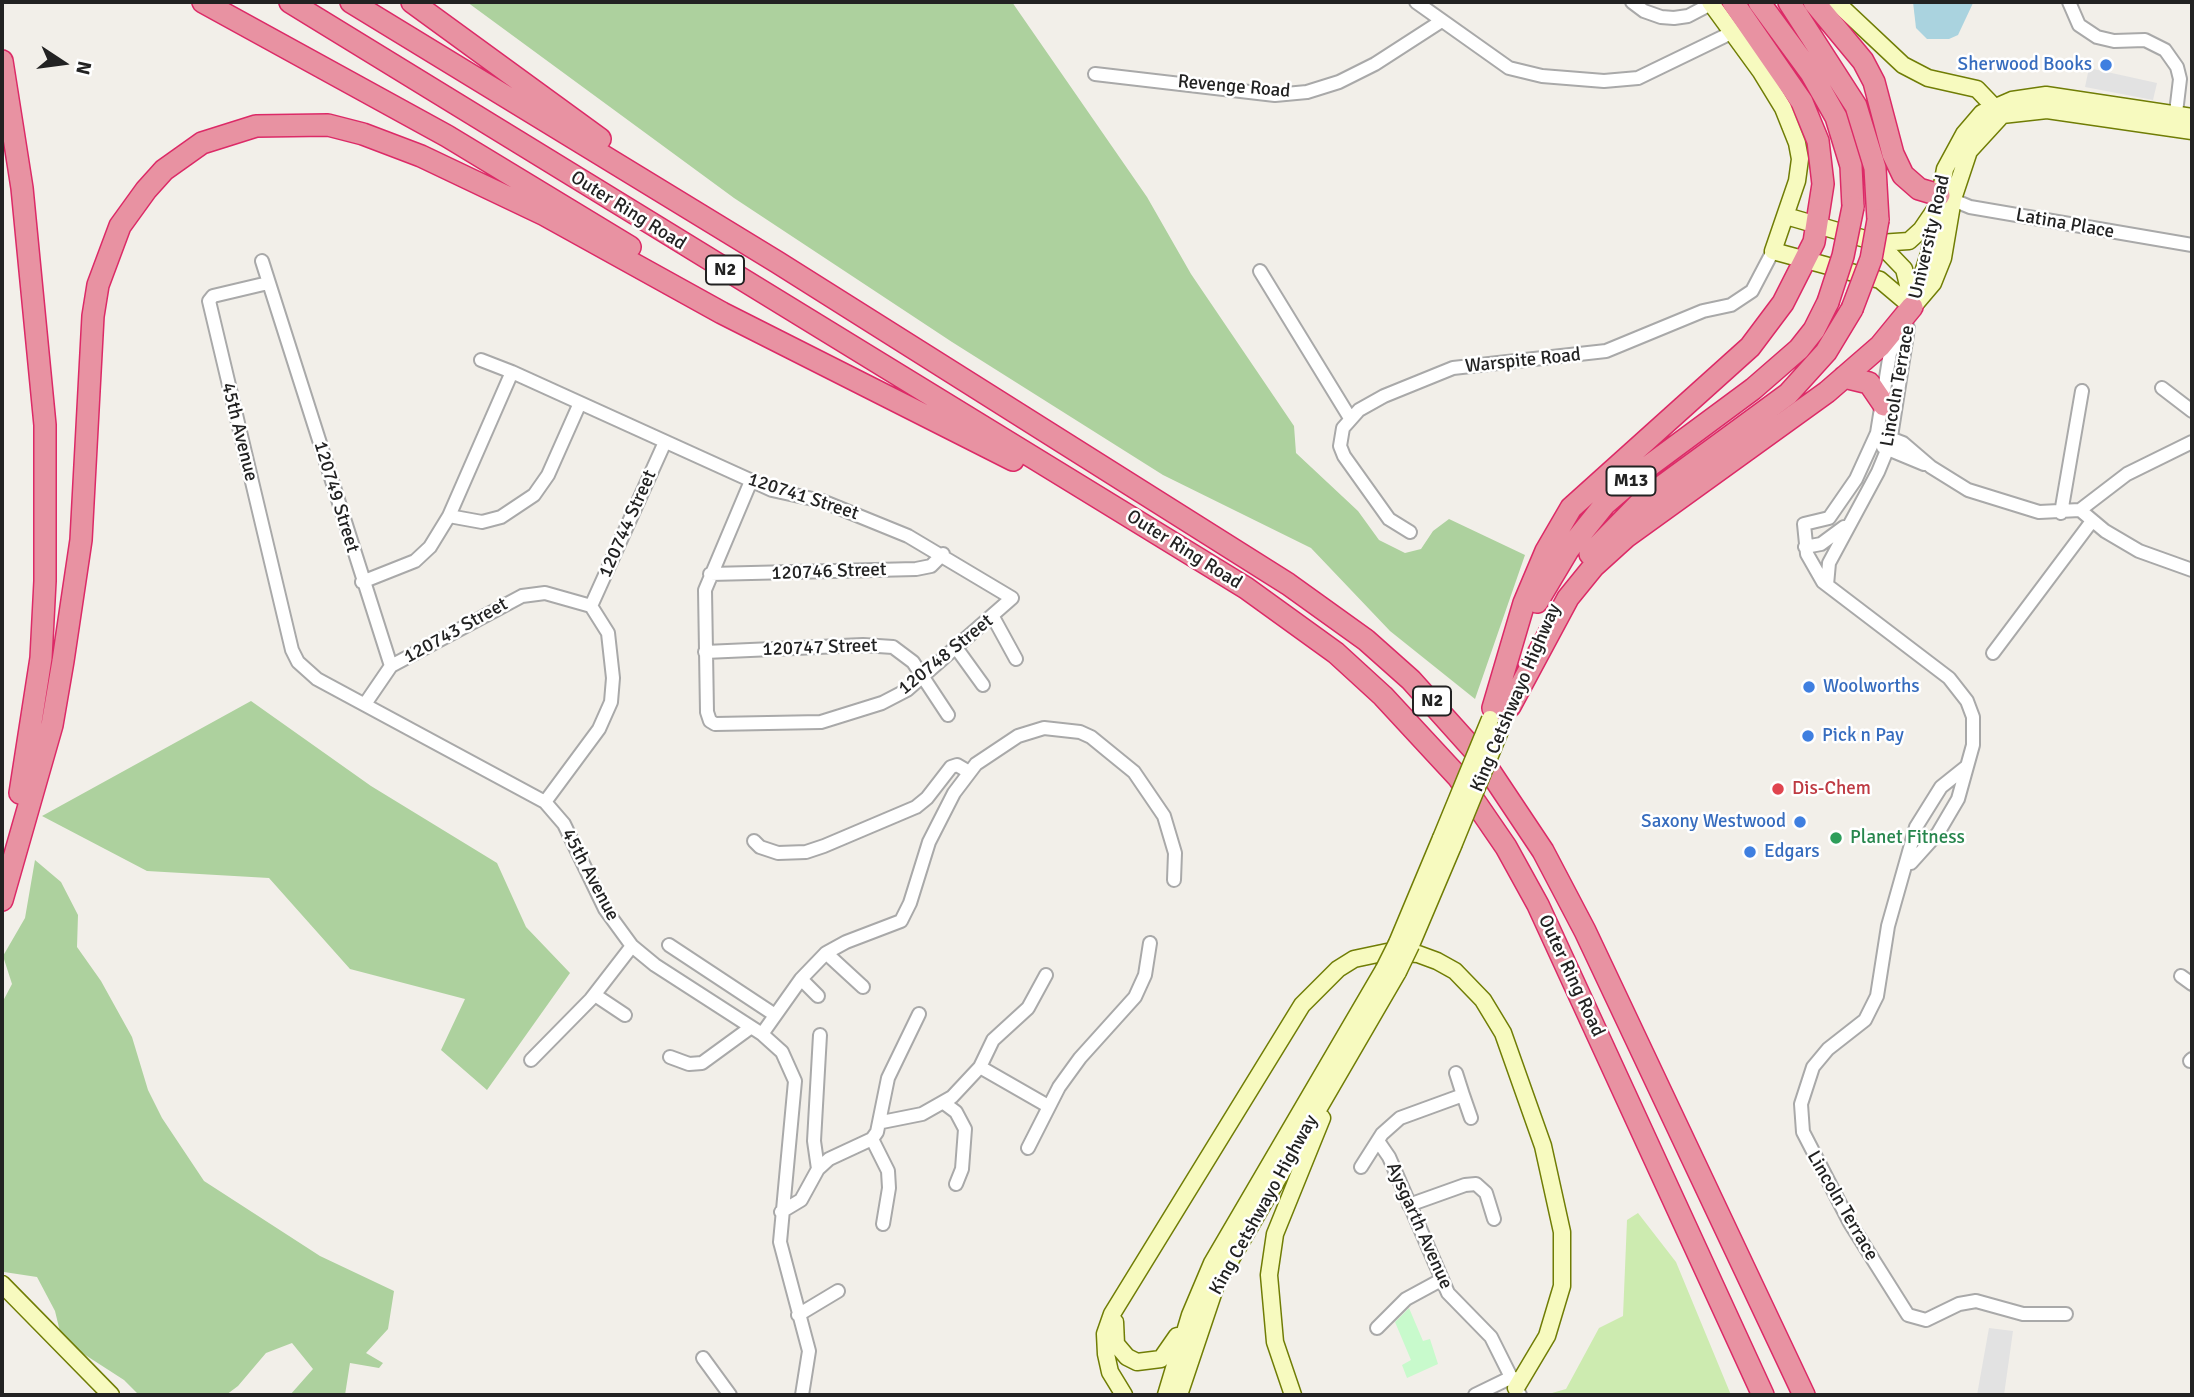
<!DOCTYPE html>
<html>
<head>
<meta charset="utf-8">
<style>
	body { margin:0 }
	#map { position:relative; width:2194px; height:1397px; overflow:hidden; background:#f2efe9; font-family:Signika,sans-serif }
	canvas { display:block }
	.frame { position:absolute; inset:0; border:4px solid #222; pointer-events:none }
	.north { position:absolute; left:28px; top:28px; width:70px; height:70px; -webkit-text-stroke:5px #fff; paint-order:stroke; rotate:103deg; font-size:19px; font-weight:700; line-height:28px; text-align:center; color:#222 }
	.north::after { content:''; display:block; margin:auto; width:24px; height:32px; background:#222; clip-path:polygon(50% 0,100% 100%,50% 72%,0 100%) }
</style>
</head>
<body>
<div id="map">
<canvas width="2194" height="1397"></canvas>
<div class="frame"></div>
<div class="north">N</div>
</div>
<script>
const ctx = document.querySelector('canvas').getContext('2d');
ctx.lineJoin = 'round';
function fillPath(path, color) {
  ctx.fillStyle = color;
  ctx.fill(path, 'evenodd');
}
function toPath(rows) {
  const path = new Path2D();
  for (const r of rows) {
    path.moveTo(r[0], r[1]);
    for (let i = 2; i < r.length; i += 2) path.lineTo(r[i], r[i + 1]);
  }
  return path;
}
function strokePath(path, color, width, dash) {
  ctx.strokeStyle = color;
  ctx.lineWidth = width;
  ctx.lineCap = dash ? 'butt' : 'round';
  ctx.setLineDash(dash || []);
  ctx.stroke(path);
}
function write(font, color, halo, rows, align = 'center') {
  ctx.font = font + ' Signika,sans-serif';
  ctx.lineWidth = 5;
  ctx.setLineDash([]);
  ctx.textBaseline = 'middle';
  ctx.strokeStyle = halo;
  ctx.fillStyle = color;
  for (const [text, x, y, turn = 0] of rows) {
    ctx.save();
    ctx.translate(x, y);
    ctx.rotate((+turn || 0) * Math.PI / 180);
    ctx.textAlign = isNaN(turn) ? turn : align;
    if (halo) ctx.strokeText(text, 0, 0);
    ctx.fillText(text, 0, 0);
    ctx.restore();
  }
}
fillPath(toPath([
	[1638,1213,1676,1262,1731,1395,1545,1395,1566,1389,1599,1328,1623,1316,1627,1220]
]), '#cdebb0');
fillPath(toPath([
	[467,2,1012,2,1147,197,1191,274,1294,426,1296,453,1358,511,1379,540,1405,553,1421,549,1433,531,1449,519,1525,555,1475,699,1390,631,1311,548,1163,475,952,342,734,198],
	[251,701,371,786,497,863,526,927,570,973,487,1090,441,1050,465,999,350,969,269,878,147,871,42,816],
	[35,860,61,882,78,915,77,947,101,981,132,1037,148,1090,162,1118,204,1181,320,1256,394,1291,388,1329,366,1353,383,1363,379,1368,350,1363,345,1395,290,1395,313,1369,292,1343,266,1353,238,1386,226,1395,139,1395,124,1380,62,1340,55,1311,37,1277,4,1272,2,1003,12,984,3,956,25,918]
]), '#add19e');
fillPath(toPath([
	[1409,1308,1423,1341,1430,1339,1438,1364,1407,1378,1402,1365,1411,1360,1395,1322]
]), '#c8facc');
fillPath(toPath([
	[2089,68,2157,83,2153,100,2085,87],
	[1989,1328,2013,1331,2004,1395,1977,1395]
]), '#e2e2e2');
fillPath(toPath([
	[1913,2,1973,2,1973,3,1958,35,1949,39,1927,39,1916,28]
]), '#aad3df');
const street = toPath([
	[1416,2,1509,68,1542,76,1604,81,1638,78,1733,32],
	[1632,2,1644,11,1661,17,1674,18,1688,16,1711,4],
	[2069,2,2079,25,2097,37,2114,41,2145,40,2165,50,2177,67,2180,79,2175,121],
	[1095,74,1275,95,1307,92,1339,82,1375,64,1440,22],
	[1946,197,1970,207,2192,245],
	[262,261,391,666,365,704],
	[1260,271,1350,418],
	[268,283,213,296,209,301,292,650,298,662,317,679,545,802,564,824,605,909,632,946,655,965,762,1034,782,1052,795,1081,780,1242,809,1351,802,1395],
	[1902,330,1890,353,1877,433,1856,479,1829,518,1804,524,1807,554,1823,582,1949,678,1967,701,1973,717,1973,745,1958,799,1938,833,1911,863],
	[481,360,512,372,772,490,822,501,908,536,1012,598,907,690,882,703,821,722,715,724,710,721,707,712,705,590,751,481],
	[2162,388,2192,411],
	[1877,433,1903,443,1931,467,1968,490,2039,512,2080,510,2105,531,2139,551,2192,570],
	[1883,447,1924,464],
	[2080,510,2127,474,2192,442],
	[2061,513,2082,391],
	[449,516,482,522,501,517,534,495,548,475,580,403],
	[1410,532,1389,519,1344,456,1340,446,1343,428,1359,410,1384,396,1453,368,1606,351,1703,311,1731,305,1752,291,1773,251],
	[1805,547,1821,544,1844,527],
	[710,574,916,569,931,566,943,554],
	[362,582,415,561,430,547,449,516,512,372],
	[1827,585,1829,563,1878,472,1890,443,1908,328],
	[591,606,665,442],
	[993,617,1016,659],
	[957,649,983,685],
	[705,652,863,645,893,647,913,662,948,715],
	[1993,653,2092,521],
	[391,666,522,596,545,593,591,606,608,633,613,678,611,702,599,729,545,802],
	[1966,767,1941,787,1916,827,1888,926,1877,996,1865,1020,1828,1049,1813,1067,1801,1104,1803,1132,1850,1223,1908,1315,1926,1320,1959,1304,1976,1301,2023,1314,2066,1314],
	[754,841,760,847,778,853,806,852,824,846,916,807,927,798,951,767,957,765,969,772],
	[669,945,775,1015],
	[826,953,863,987],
	[2181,976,2192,984],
	[801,979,818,996],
	[595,995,625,1015],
	[762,1034,801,979,826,953,846,942,901,921,910,903,929,842,954,793,976,764,1018,736,1044,728,1080,732,1091,737,1134,772,1164,816,1175,853,1174,880],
	[670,1057,689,1064,702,1063,750,1028],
	[531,1060,591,999,632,946],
	[2190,1061,2192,1059],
	[980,1067,1048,1106],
	[1463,1095,1471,1118],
	[944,1103,956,1112,965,1129,962,1169,956,1184],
	[882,1122,922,1114,952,1097,980,1067,993,1040,1028,1008,1046,975],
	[872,1139,888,1171,889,1188,883,1224],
	[1378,1141,1389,1157,1448,1293,1491,1337,1520,1395],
	[1028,1148,1059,1087,1080,1058,1135,997,1145,975,1150,943],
	[1361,1167,1382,1134,1400,1118,1463,1095,1456,1073],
	[818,1169,814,1141,820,1035],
	[1409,1205,1465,1185,1476,1184,1486,1193,1494,1219],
	[781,1212,801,1200,818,1169,829,1159,872,1139,877,1132,888,1078,919,1014],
	[798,1315,838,1291],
	[1377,1328,1406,1299,1441,1280],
	[703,1358,730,1395],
	[1475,1395,1512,1377]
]);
const secondary = toPath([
	[1710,2,1761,72,1783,108,1797,143,1800,159,1797,181,1773,251,1880,280,1912,307],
	[1836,2,1903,65,1928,78,1977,89,2000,113],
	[1786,216,1879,243,1909,241,1921,230,1934,211],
	[1879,243,1904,269,1912,301],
	[1916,303,1933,283,1943,258,1953,199,1969,151,2002,115,2047,110,2192,131],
	[1912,307,1929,254,1945,169,1964,134,1982,113,2012,100,2046,95,2192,117],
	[1397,943,1441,838],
	[1411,945,1453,846],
	[2,1284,111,1395],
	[1115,1322,1116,1344,1127,1357,1137,1362,1161,1359,1177,1336],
	[1124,1395,1110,1372,1106,1354,1105,1334,1112,1314,1302,1005,1338,969,1354,959,1387,952,1418,954,1437,961,1455,971,1483,1000,1503,1033,1543,1146,1562,1232,1562,1286,1547,1336,1516,1388],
	[1166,1395,1190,1315,1212,1263,1384,969],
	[1179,1395,1216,1285,1398,972],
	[1293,1395,1275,1342,1269,1275,1275,1234,1322,1118]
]);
const highway = toPath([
	[203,2,447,136,630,247],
	[290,2,1246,588,1336,653,1383,696,1458,777,1506,847,1538,905,1763,1395],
	[351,2,777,262,1288,584,1366,640,1411,680,1481,758,1543,851,1585,931,1804,1395],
	[412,2,600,139],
	[1759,2,1811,73,1836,117,1851,166,1853,207],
	[1789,2,1856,106,1875,168,1878,220],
	[1814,2,1863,61,1874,82,1893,154,1903,175,1919,189,1939,195],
	[2,61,22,188,45,425,45,581,41,658,20,793],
	[1844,377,1869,383,1884,405],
	[1590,554,1642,501,1788,394,1826,352,1852,309],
	[1537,602,1568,550,1605,504,1649,466,1753,389,1799,349,1814,330,1828,302],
	[1510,706,1568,598,1594,566,1626,537,1827,392,1880,346,1912,307],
	[1493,708,1524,603,1546,551,1571,508,1750,347,1783,303,1814,242,1823,184,1818,141,1802,102,1733,2],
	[2,900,52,725,63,661,81,540,93,316,98,285,120,226,146,190,164,170,202,143,256,126,328,125,363,134,421,156,545,215,722,313,1013,460]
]);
strokePath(street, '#a9a9a9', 16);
strokePath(secondary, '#707d05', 19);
strokePath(highway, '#dc2a67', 24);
strokePath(street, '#fff', 12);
strokePath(secondary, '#f7fabf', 16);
strokePath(highway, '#e892a2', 21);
const secondaryBridge = toPath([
	[1441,838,1490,719],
	[1453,846,1500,731],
	[1384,969,1397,943],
	[1398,972,1411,945]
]);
const highwayBridge = toPath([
	[1828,302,1843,256,1853,207],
	[1852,309,1871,259,1878,220]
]);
strokePath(secondaryBridge, '#707d05', 19, []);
strokePath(highwayBridge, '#dc2a67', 24, []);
strokePath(secondaryBridge, '#f7fabf', 16);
strokePath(highwayBridge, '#e892a2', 21);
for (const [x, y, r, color] of [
	[2106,65,7,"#3f7fe0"],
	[1809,687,7,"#3f7fe0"],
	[1808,736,7,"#3f7fe0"],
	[1778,789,7,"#e0444e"],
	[1800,822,7,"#3f7fe0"],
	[1836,838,7,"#2e9e5b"],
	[1750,852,7,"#3f7fe0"]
]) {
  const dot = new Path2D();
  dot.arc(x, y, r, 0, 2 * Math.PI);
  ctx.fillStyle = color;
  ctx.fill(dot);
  strokePath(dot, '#fff', 2.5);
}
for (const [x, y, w] of [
	[725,270,38],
	[1631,481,49],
	[1432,701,38]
]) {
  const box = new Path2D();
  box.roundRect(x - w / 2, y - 14.5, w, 29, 5);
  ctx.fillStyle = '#fff';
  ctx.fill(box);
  strokePath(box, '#222', 2);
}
write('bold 18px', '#222', null, [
	["N2",725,270],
	["M13",1631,481],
	["N2",1432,701]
]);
write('19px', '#366cbe', '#fff', [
	["Sherwood Books",2092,65,"right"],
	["Woolworths",1823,687],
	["Pick n Pay",1822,736],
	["Saxony Westwood",1786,822,"right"],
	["Edgars",1764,852]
], 'left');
write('19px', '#222', '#fff', [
	["Revenge Road",1234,87,5],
	["Outer Ring Road",628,211,32],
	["Latina Place",2065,224,10],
	["University Road",1930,237,-77],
	["Warspite Road",1523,361,-6],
	["Lincoln Terrace",1898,386,-80],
	["45th Avenue",239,432,76],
	["120749 Street",336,497,73],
	["120741 Street",803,497,18],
	["120744 Street",628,524,-66],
	["Outer Ring Road",1184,550,32],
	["120746 Street",829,572,-2],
	["120743 Street",456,631,-29],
	["120747 Street",820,648,-2],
	["120748 Street",946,655,-39],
	["King Cetshwayo Highway",1516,698,-67],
	["45th Avenue",590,875,62],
	["Outer Ring Road",1571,976,65],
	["King Cetshwayo Highway",1264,1205,-61],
	["Lincoln Terrace",1842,1206,60],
	["Aysgarth Avenue",1419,1226,66]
]);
write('19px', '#be3a42', '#fff', [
	["Dis-Chem",1792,789]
], 'left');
write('19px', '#27864d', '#fff', [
	["Planet Fitness",1850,838]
], 'left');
</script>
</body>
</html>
